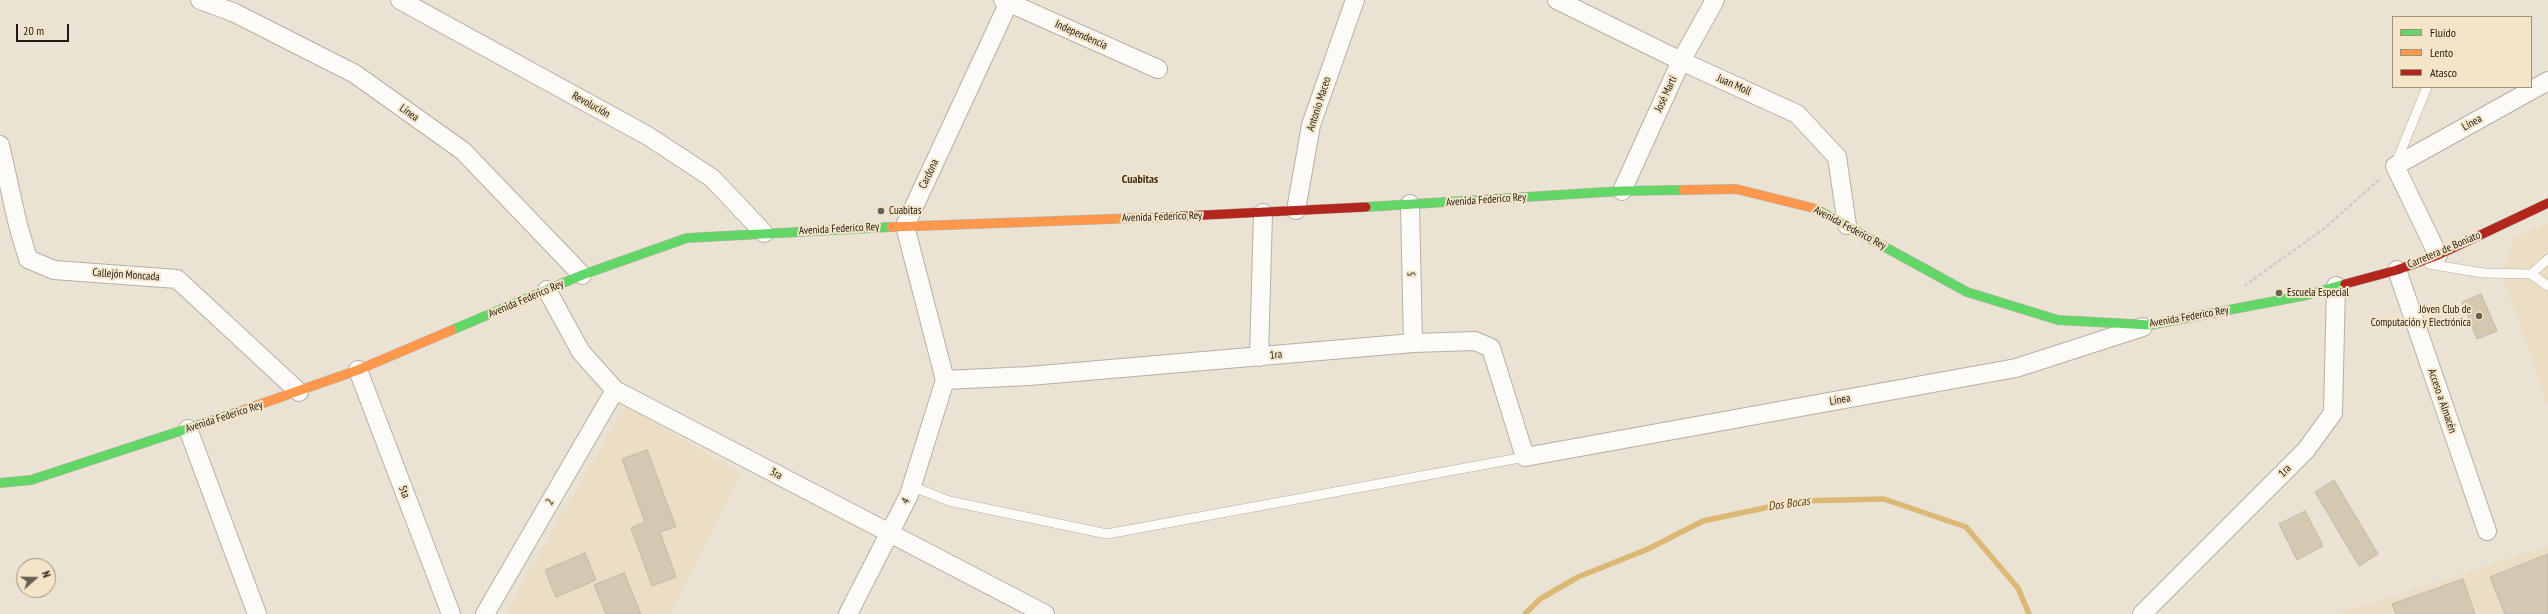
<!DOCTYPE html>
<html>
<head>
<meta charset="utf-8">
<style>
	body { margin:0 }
	#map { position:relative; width:2548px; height:614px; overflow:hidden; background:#eae2d3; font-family:"PT Sans Narrow",sans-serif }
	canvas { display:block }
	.legend { position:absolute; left:2392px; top:16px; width:140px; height:72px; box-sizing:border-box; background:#f4e5c9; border:1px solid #9f937f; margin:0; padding:5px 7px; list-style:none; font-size:12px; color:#1f1910 }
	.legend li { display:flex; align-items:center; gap:8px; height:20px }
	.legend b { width:20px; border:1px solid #9f937f }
	.north { position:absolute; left:16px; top:558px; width:40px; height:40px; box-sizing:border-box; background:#f4e5c9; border:1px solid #9f937f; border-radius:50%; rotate:70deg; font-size:11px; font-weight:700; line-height:16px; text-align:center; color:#1f1910 }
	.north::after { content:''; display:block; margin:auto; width:14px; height:18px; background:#665f54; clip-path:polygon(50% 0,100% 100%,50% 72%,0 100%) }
	.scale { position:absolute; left:16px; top:24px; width:53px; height:18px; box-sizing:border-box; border:2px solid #1f1910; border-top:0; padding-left:5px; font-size:12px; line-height:14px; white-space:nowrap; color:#1f1910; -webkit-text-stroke:3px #f4e5c9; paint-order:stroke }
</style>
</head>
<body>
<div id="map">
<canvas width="2548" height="614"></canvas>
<ul class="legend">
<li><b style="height:5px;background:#63d668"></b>Fluido</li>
<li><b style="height:5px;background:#ff974d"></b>Lento</li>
<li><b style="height:5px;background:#b3261e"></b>Atasco</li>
</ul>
<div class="north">N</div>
<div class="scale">20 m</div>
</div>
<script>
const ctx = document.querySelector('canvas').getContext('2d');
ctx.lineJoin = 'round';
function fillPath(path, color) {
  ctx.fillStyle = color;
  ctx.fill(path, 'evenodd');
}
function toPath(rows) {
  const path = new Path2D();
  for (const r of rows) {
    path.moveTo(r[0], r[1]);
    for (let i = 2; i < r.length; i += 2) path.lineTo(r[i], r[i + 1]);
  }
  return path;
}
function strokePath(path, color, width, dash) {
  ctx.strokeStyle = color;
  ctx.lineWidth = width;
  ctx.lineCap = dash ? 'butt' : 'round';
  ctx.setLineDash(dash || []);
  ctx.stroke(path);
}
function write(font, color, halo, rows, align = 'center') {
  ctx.font = font + ' "PT Sans Narrow",sans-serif';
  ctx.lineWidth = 4;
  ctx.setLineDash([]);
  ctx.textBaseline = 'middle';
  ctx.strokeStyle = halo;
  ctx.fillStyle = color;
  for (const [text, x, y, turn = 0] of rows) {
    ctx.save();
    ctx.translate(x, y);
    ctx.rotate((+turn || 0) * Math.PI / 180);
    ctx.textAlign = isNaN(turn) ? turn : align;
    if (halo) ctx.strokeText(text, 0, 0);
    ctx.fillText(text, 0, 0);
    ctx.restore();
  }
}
fillPath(toPath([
	[2548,223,2548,406,2502,274,2515,237],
	[626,405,740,474,669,614,505,614],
	[2548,546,2548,614,2338,614]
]), '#ecdec4');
strokePath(toPath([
	[1525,614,1540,599,1578,577,1648,549,1703,521,1797,501,1884,499,1966,527,2018,588,2029,614]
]), '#dbb874', 5.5);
const building = toPath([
	[2481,294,2497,331,2477,339,2462,302,2481,294],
	[647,450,676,527,660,532,676,577,652,586,631,528,645,522,622,459,647,450],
	[2334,480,2378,554,2359,566,2315,492,2334,480],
	[2305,511,2323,546,2297,560,2279,524,2305,511],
	[585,553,596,580,556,597,545,570,585,553],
	[2548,554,2548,614,2505,614,2490,577,2548,554],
	[624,573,641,614,606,614,594,585,624,573],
	[2463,579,2475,614,2396,614,2392,604,2463,579]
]);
fillPath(building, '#d5c8b0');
strokePath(building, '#bfb9ad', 1);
const lane = toPath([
	[2396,163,2427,87],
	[2429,264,2483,273,2531,274,2548,259],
	[2531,274,2548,286],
	[911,486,949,501,1107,534,1525,457]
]);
const street = toPath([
	[200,0,235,13,355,74,463,151,582,275],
	[400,0,648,136,712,178,764,233],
	[1003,0,1158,69],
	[1557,0,1681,61,1797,114,1837,157,1847,225],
	[0,145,18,225,28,259,54,270,177,279,299,392],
	[1622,191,1681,61,1715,0],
	[1410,204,1413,343],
	[1296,210,1311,125,1355,0],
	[2438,255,2395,166,2548,81],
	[2397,270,2487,531],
	[547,290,581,352,615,390,1045,614],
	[1259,357,1263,213],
	[358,370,451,614],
	[945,380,1029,376,1413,343,1475,341,1491,348,1525,457,2016,368,2143,327],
	[945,380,905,226,1010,0],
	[188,429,257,614],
	[485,614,615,390],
	[848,614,909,495,945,380],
	[2142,614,2306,450,2333,413,2336,286]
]);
const fast = toPath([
	[1366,207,1622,191,1683,190],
	[1821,212,1967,292,2058,320,2150,325,2307,295,2345,284],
	[452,330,582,275,687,238,891,227],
	[0,483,31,480,235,413]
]);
const slow = toPath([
	[1683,190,1736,189,1813,208,1821,212],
	[891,227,1165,217],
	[235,413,358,370,452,330]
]);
const jam = toPath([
	[1165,217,1366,207],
	[2345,284,2397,270,2438,255,2548,203]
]);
strokePath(lane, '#b6afa4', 10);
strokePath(street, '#b6afa4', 20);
strokePath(fast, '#b6afa4', 10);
strokePath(slow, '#b6afa4', 10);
strokePath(jam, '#b6afa4', 10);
strokePath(toPath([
	[2244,286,2325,228,2381,178]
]), '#cfcdc9', 2.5, [4, 2]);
strokePath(lane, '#fcfbf8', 9);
strokePath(street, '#fcfbf8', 18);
strokePath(fast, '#63d668', 9);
strokePath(slow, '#ff974d', 9);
strokePath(jam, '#b3261e', 9);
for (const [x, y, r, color] of [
	[881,211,4,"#665f54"],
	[2279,293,4,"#665f54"],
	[2479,316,4,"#665f54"]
]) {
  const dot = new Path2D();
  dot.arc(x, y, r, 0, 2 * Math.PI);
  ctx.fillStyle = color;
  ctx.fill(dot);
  strokePath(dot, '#f4e5c9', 1.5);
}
write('11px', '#1f1910', '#f4e5c9', [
	["Independencia",1081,35,24],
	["Juan Moll",1734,85,24],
	["José Martí",1666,94,-65],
	["Antonio Maceo",1319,104,-72],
	["Revolución",591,105,29],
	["Línea",409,113,35],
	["Línea",2472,123,-29],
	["Cardona",929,174,-65],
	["Avenida Federico Rey",1486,200,-4],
	["Avenida Federico Rey",1162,217,-2],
	["Avenida Federico Rey",1850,228,28],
	["Avenida Federico Rey",839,229,-3],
	["Carretera de Boniato",2444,250,-23],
	["5",1412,274,-91],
	["Callejón Moncada",126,275,4],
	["Avenida Federico Rey",526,299,-23],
	["Avenida Federico Rey",2189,317,-10],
	["1ra",1276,355,-5],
	["Línea",1840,400,-10],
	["Acceso a Almacén",2442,401,71],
	["Avenida Federico Rey",224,417,-18],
	["1ra",2285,471,-46],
	["3ra",776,474,28],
	["5ta",404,492,69],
	["4",906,501,-62],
	["2",550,502,-60]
]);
write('11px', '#1f1910', '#f4e5c9', [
	["Cuabitas",889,211],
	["Escuela Especial",2287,293],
	["Jóven Club de",2471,310,"right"],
	["Computación y Electrónica",2471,323,"right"]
], 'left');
write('bold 12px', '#3d301a', '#f4e5c9', [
	["Cuabitas",1140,180]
]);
write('italic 12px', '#59451f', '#f4e5c9', [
	["Dos Bocas",1789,504,-8]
]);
</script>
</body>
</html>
